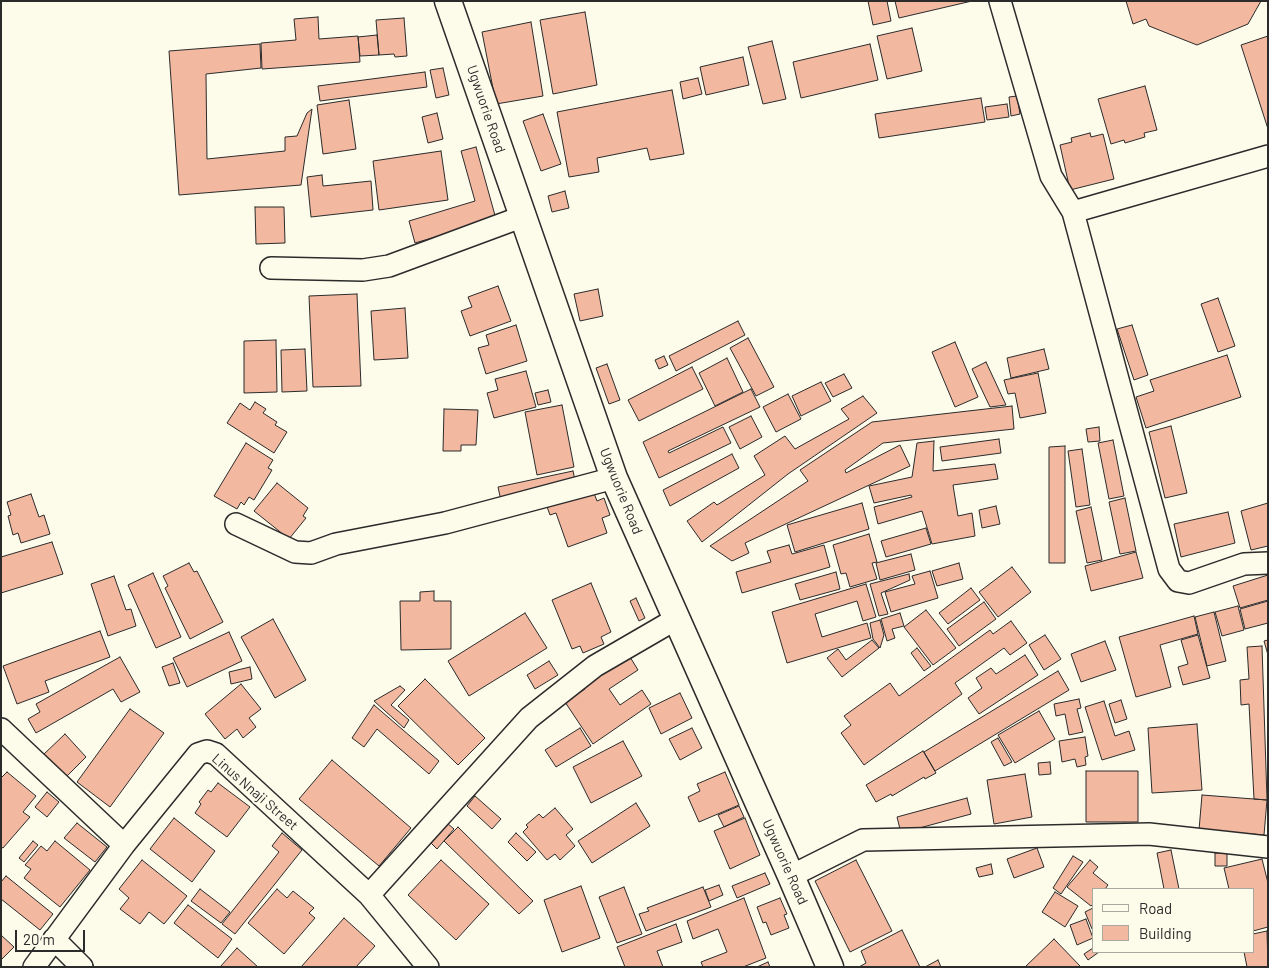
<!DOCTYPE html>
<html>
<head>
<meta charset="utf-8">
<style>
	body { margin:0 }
	#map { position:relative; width:1269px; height:968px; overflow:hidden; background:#fdfbea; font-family:Barlow,sans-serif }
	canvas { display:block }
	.frame { position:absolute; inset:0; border:2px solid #2b2b2b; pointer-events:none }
	.legend { position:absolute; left:1092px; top:888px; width:162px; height:65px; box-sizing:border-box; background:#fdfbea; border:1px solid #a9a89e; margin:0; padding:6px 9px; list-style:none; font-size:15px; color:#2b2b2b }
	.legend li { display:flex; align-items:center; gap:10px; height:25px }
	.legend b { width:25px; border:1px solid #a9a89e }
	.scale { position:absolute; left:15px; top:930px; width:70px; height:22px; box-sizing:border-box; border:2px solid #2b2b2b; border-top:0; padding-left:6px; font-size:15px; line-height:18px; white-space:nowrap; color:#2b2b2b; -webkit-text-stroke:4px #fdfbea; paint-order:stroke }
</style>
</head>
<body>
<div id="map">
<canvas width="1269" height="968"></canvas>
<div class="frame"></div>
<ul class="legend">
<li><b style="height:6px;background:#fdfbea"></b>Road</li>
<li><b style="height:14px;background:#f2b8a0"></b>Building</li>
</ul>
<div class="scale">20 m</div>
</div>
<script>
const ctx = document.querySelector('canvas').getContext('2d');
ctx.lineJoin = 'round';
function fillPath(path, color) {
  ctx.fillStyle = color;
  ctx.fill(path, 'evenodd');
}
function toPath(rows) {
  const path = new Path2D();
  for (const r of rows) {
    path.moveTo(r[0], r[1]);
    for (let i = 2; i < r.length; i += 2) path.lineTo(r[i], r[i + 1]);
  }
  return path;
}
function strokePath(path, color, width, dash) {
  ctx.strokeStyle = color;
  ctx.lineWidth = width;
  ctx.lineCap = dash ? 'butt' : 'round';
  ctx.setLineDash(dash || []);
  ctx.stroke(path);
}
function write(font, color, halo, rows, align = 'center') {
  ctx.font = font + ' Barlow,sans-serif';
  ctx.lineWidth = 4;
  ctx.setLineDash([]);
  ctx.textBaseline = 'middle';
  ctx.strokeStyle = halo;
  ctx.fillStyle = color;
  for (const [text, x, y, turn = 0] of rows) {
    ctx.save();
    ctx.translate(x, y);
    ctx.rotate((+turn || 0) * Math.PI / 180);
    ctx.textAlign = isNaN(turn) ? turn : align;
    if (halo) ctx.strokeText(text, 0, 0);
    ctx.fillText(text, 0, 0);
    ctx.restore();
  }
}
const building = toPath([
	[868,1,887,1,891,21,873,25,868,1],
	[895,1,972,1,899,18,895,1],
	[1126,1,1261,1,1248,24,1197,45,1149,26,1146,19,1133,24,1126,1],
	[585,12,597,85,553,94,540,20,585,12],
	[318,17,319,39,358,36,360,62,262,69,261,43,296,40,294,19,318,17],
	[404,18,407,56,395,57,394,54,379,55,376,20,404,18],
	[531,22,543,96,496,104,482,32,531,22],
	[912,28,922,71,887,79,877,36,912,28],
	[377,35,379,55,360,56,358,37,377,35],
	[1268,36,1268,129,1241,45,1268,36],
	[772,41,786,99,763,104,748,47,772,41],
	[260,44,261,68,206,74,207,159,285,151,285,137,297,136,307,113,312,109,301,185,179,195,169,51,260,44],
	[870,44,878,80,801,98,793,62,870,44],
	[743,57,749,85,706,95,700,67,743,57],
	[443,68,449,95,436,98,430,70,443,68],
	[425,72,427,87,320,101,318,86,425,72],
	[698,78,702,94,683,99,680,82,698,78],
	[1145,86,1157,130,1144,133,1145,137,1125,143,1124,140,1111,144,1098,99,1145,86],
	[672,90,684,154,650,160,647,148,597,158,599,172,569,177,557,112,672,90],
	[1017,96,1020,114,1011,116,1009,97,1017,96],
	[981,98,985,122,879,138,875,114,981,98],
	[349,100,356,149,323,154,317,105,349,100],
	[1007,104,1009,117,987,120,985,107,1007,104],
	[437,113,443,139,428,143,422,117,437,113],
	[543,114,561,164,541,171,523,121,543,114],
	[1090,133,1091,137,1103,134,1114,179,1070,190,1060,145,1072,142,1071,138,1090,133],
	[476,147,496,219,415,243,409,221,475,201,461,151,476,147],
	[441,151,448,200,379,210,373,161,441,151],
	[322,175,323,186,371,181,373,210,311,217,307,177,322,175],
	[565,191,569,208,552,212,548,196,565,191],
	[255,207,284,207,285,243,256,244,255,207],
	[498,286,511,321,470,336,461,311,472,307,468,297,498,286],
	[598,289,603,316,580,321,574,294,598,289],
	[357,294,361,386,313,387,309,296,357,294],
	[1218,298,1235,346,1218,352,1201,304,1218,298],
	[405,308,408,358,374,360,371,311,405,308],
	[738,321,745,335,676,371,669,356,738,321],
	[516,325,527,361,486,374,478,348,489,345,486,335,516,325],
	[1132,325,1148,375,1134,380,1117,329,1132,325],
	[748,338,774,387,756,396,730,348,748,338],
	[276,340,277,392,244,393,244,341,276,340],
	[955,342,978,397,955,407,932,352,955,342],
	[305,349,307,391,282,392,281,350,305,349],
	[1044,349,1049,369,1011,378,1007,358,1044,349],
	[1227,355,1241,397,1146,428,1136,397,1154,391,1150,380,1227,355],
	[664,356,668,365,659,369,655,360,664,356],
	[727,358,743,392,715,406,699,373,727,358],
	[986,362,1006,405,990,407,972,369,986,362],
	[607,364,620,400,609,404,596,368,607,364],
	[692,367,703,389,639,421,628,400,692,367],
	[526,371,536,407,494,418,487,393,498,390,495,379,526,371],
	[1038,373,1046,413,1020,418,1015,393,1008,394,1004,380,1038,373],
	[844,374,852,388,833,397,825,383,844,374],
	[821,382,831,401,801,416,792,396,821,382],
	[751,389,760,407,668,451,669,453,723,427,731,443,659,478,643,442,751,389],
	[548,390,551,402,538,405,535,393,548,390],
	[788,394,801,419,776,432,763,407,788,394],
	[863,396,877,413,788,474,702,542,687,521,714,502,717,505,765,475,754,456,785,436,795,449,849,419,841,409,863,396],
	[255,402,266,409,263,413,277,422,275,425,287,432,274,453,227,423,240,403,250,410,255,402],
	[562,405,574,467,537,475,525,412,562,405],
	[1012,406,1014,429,883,443,845,470,846,473,900,445,910,466,745,543,749,553,732,561,710,546,808,481,800,470,872,422,1012,406],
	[444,409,478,410,476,445,461,445,461,451,443,451,444,409],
	[751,416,762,437,740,449,729,427,751,416],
	[1171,426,1187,493,1165,498,1149,432,1171,426],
	[1099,427,1100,441,1088,442,1086,429,1099,427],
	[999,439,1001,453,942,461,940,447,999,439],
	[1113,440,1124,496,1109,499,1098,443,1113,440],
	[934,441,933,471,995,464,998,479,953,485,958,516,972,513,975,536,932,544,922,511,878,524,874,507,912,497,911,495,874,503,869,486,912,477,917,443,934,441],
	[246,443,273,460,268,468,272,470,254,500,249,497,244,505,241,502,237,509,214,496,246,443],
	[1065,446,1065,563,1049,563,1049,447,1065,446],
	[1082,449,1090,505,1076,507,1068,451,1082,449],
	[732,454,739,468,670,506,663,490,732,454],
	[573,471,576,485,501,501,498,487,573,471],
	[277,483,308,508,303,516,306,518,289,539,254,511,277,483],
	[592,488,597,501,604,498,610,515,602,518,607,533,568,547,556,513,550,515,546,504,592,488],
	[31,494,39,517,44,515,50,534,21,543,18,533,13,535,8,516,11,515,7,502,31,494],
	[1125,498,1136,551,1120,554,1109,502,1125,498],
	[862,503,869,529,795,552,787,525,862,503],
	[1268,503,1268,546,1251,550,1241,511,1268,503],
	[996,506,1000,524,982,528,979,510,996,506],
	[1091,507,1102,560,1087,563,1076,511,1091,507],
	[1228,512,1235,543,1181,557,1174,524,1228,512],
	[926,528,931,544,886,557,881,541,926,528],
	[869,534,877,562,872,563,877,579,850,587,846,573,841,574,833,545,869,534],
	[52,542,63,574,1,593,1,557,52,542],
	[789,545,792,554,824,545,830,567,742,593,736,572,771,562,767,551,789,545],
	[1136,552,1143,578,1091,591,1085,566,1136,552],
	[911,554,915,570,880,580,876,563,911,554],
	[189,563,194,572,197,571,223,622,190,639,165,588,168,586,163,576,189,563],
	[959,563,963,579,937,586,932,571,959,563],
	[1012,567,1031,592,998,617,979,592,1012,567],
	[930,571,938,598,891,612,885,592,915,584,912,576,930,571],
	[836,572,840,589,800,600,795,584,836,572],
	[153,573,181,637,156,648,128,585,153,573],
	[909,574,910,580,881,593,888,614,879,616,870,584,909,574],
	[1268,575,1268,600,1240,608,1233,586,1268,575],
	[114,576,126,610,131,609,136,626,108,636,91,584,114,576],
	[591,583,611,632,601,637,604,644,583,653,580,646,572,649,552,600,591,583],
	[866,584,876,617,863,621,857,601,815,614,822,637,867,623,871,638,787,663,772,612,866,584],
	[971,588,980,600,948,624,939,613,971,588],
	[434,591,434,601,451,601,451,649,401,650,400,601,420,601,420,592,434,591],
	[636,598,645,618,639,621,630,601,636,598],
	[1268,601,1268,623,1245,629,1240,609,1268,601],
	[984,602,996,619,959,646,947,629,984,602],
	[1238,606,1244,630,1222,636,1215,612,1238,606],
	[926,610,956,648,933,665,904,627,926,610],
	[1214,612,1226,661,1207,666,1195,617,1214,612],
	[525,613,547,648,469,696,448,661,525,613],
	[900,613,904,626,892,629,895,638,887,641,881,619,900,613],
	[1194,616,1198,634,1160,645,1171,687,1136,697,1119,637,1194,616],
	[273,619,306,680,275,698,241,637,273,619],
	[880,620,884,635,880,648,873,639,870,623,880,620],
	[1011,621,1027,643,1010,655,1004,648,955,683,962,694,864,765,841,733,851,725,844,716,890,683,899,696,990,630,993,634,1011,621],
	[100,631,110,657,45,681,49,692,17,704,3,666,100,631],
	[229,632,242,661,187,687,173,658,229,632],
	[1045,635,1061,659,1044,670,1029,645,1045,635],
	[1198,635,1210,678,1183,685,1178,667,1188,664,1181,640,1198,635],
	[872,640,879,648,842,677,827,658,838,649,846,660,872,640],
	[1268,640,1268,655,1264,641,1268,640],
	[1105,641,1116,670,1081,682,1071,654,1105,641],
	[1262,646,1267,800,1254,799,1249,704,1241,705,1240,680,1249,679,1247,647,1262,646],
	[917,648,931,666,924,671,911,653,917,648],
	[627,652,638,670,609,689,620,705,642,690,651,704,593,744,565,702,585,689,581,683,627,652],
	[1025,655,1038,675,979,714,968,698,982,688,976,678,991,668,996,674,1025,655],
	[120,657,140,692,121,702,113,689,36,733,28,719,40,712,36,704,120,657],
	[549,661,558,675,535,689,527,675,549,661],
	[173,663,180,683,169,686,162,667,173,663],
	[250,667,252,679,231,684,229,672,250,667],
	[1058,671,1069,690,935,771,924,752,1058,671],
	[425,679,485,738,458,765,398,706,425,679],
	[241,684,261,709,249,718,256,727,243,738,237,729,225,739,205,714,241,684],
	[400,686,405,690,391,705,409,720,404,728,374,701,400,686],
	[680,693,692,718,661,734,649,708,680,693],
	[1079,699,1081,708,1077,709,1083,732,1069,735,1065,714,1056,716,1054,704,1079,699],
	[1121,700,1127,719,1115,723,1109,704,1121,700],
	[1104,701,1115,736,1129,731,1135,750,1102,760,1085,707,1104,701],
	[374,705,439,761,429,774,377,729,364,747,352,738,374,705],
	[130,709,164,733,110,807,77,782,130,709],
	[1039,711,1055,739,1015,763,998,735,1039,711],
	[1197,724,1202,790,1152,793,1148,728,1197,724],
	[580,728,591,746,556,767,545,750,580,728],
	[692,728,702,748,680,760,669,739,692,728],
	[65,734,86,757,66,777,44,754,65,734],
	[1085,737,1088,756,1085,757,1086,765,1077,767,1075,759,1062,762,1059,741,1085,737],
	[998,738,1012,762,1004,766,991,742,998,738],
	[623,741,642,776,591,803,573,767,623,741],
	[923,751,936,773,925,779,924,777,892,796,891,794,876,802,866,785,923,751],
	[332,760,411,828,379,866,299,799,332,760],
	[1050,762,1051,774,1039,775,1038,763,1050,762],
	[1086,771,1138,771,1138,822,1086,822,1086,771],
	[7,772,36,796,23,812,30,817,3,848,1,847,1,778,7,772],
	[725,772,739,805,699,822,688,797,700,791,697,784,725,772],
	[1025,774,1032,817,994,824,987,780,1025,774],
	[218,783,250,807,227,837,195,813,201,804,199,802,208,790,211,792,218,783],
	[47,792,59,802,47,817,35,807,47,792],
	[1202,795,1267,800,1264,835,1199,830,1202,795],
	[475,796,501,819,492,829,467,806,475,796],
	[967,798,971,814,901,833,897,817,967,798],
	[636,803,650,826,592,863,578,841,636,803],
	[739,806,744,817,724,827,718,815,739,806],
	[555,808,573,829,566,835,575,846,560,860,555,854,547,860,523,832,528,827,526,825,539,814,543,818,555,808],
	[174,818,215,851,192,882,150,849,174,818],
	[745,818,760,855,730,869,714,831,745,818],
	[77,823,107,847,95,862,64,838,77,823],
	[447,823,454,829,437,849,430,842,447,823],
	[458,827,533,901,519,914,444,841,458,827],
	[282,833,302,850,235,934,222,924,279,852,272,846,282,833],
	[516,833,536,852,527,861,508,842,516,833],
	[33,841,38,845,24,862,19,858,33,841],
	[55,841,90,870,60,907,24,878,31,869,25,865,41,846,47,851,55,841],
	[1037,848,1044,867,1014,878,1007,859,1037,848],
	[1171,850,1179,889,1164,889,1157,853,1171,850],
	[1215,853,1227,853,1227,866,1215,866,1215,853],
	[1073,856,1083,862,1061,894,1053,888,1073,856],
	[1262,859,1268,883,1268,927,1253,931,1253,889,1229,889,1224,868,1262,859],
	[142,860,187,896,164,924,149,912,140,924,120,909,129,898,119,889,142,860],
	[441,860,489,904,456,940,408,895,441,860],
	[856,860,892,931,850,952,815,881,856,860],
	[1090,860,1098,867,1093,873,1108,885,1105,889,1093,889,1093,904,1091,906,1067,887,1090,860],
	[991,864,993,874,979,877,976,868,991,864],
	[765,873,770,884,737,898,732,886,765,873],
	[6,876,53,914,40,930,1,899,1,882,6,876],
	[719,885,723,895,709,901,705,890,719,885],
	[581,886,600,938,562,952,544,900,581,886],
	[624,887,642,934,617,943,599,897,624,887],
	[703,887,711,907,646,931,639,914,649,911,647,908,703,887],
	[200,889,230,912,221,923,191,901,200,889],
	[277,889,287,898,293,891,314,908,309,913,315,918,284,954,248,923,277,889],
	[1055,892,1078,906,1065,927,1042,912,1055,892],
	[744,898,766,958,743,967,703,967,701,962,727,952,718,929,693,939,687,921,744,898],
	[780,898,787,914,784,915,789,928,771,935,766,922,763,923,757,907,780,898],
	[188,905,232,939,218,958,174,923,188,905],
	[1093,908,1093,929,1092,929,1085,912,1093,908],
	[344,918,375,946,356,967,301,967,344,918],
	[1086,919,1093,938,1077,945,1070,925,1086,919],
	[676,924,682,942,657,951,663,967,625,967,617,947,676,924],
	[902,930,920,967,859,967,866,963,861,951,902,930],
	[1267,931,1268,967,1247,967,1244,952,1253,952,1253,934,1267,931],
	[1,935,14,947,1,960,1,935],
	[1054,939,1081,967,1025,967,1054,939],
	[237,948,258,967,220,967,237,948],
	[1093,948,1093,952,1099,952,1088,960,1084,954,1093,948],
	[938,960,941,967,925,967,938,960],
	[768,962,770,967,757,967,768,962]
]);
fillPath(building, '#f2b8a0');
strokePath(building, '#2b2b2b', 1);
const minor = toPath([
	[1000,1,1051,176,1073,212,1169,569,1178,581,1189,583,1244,564,1268,563],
	[1073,212,1268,156],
	[271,268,363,270,389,266,524,216],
	[236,524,295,552,311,553,336,544,445,523,614,478],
	[1,729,124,845],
	[791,876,863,840,1149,834,1268,847],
	[369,895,529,718,595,666,676,619],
	[54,939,82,967],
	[34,967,124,845,198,754,207,751,216,754,369,895,428,967]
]);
const tertiary = toPath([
	[448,1,614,478,791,876,830,967]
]);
strokePath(minor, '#2b2b2b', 24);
strokePath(tertiary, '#2b2b2b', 29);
strokePath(minor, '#fdfbea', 21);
strokePath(tertiary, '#fdfbea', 26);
write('14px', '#2b2b2b', '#fdfbea', [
	["Ugwuorie Road",486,109,71],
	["Ugwuorie Road",621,491,68],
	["Linus Nnaji Street",255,792,41],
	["Ugwuorie Road",785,862,66]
]);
</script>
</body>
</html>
